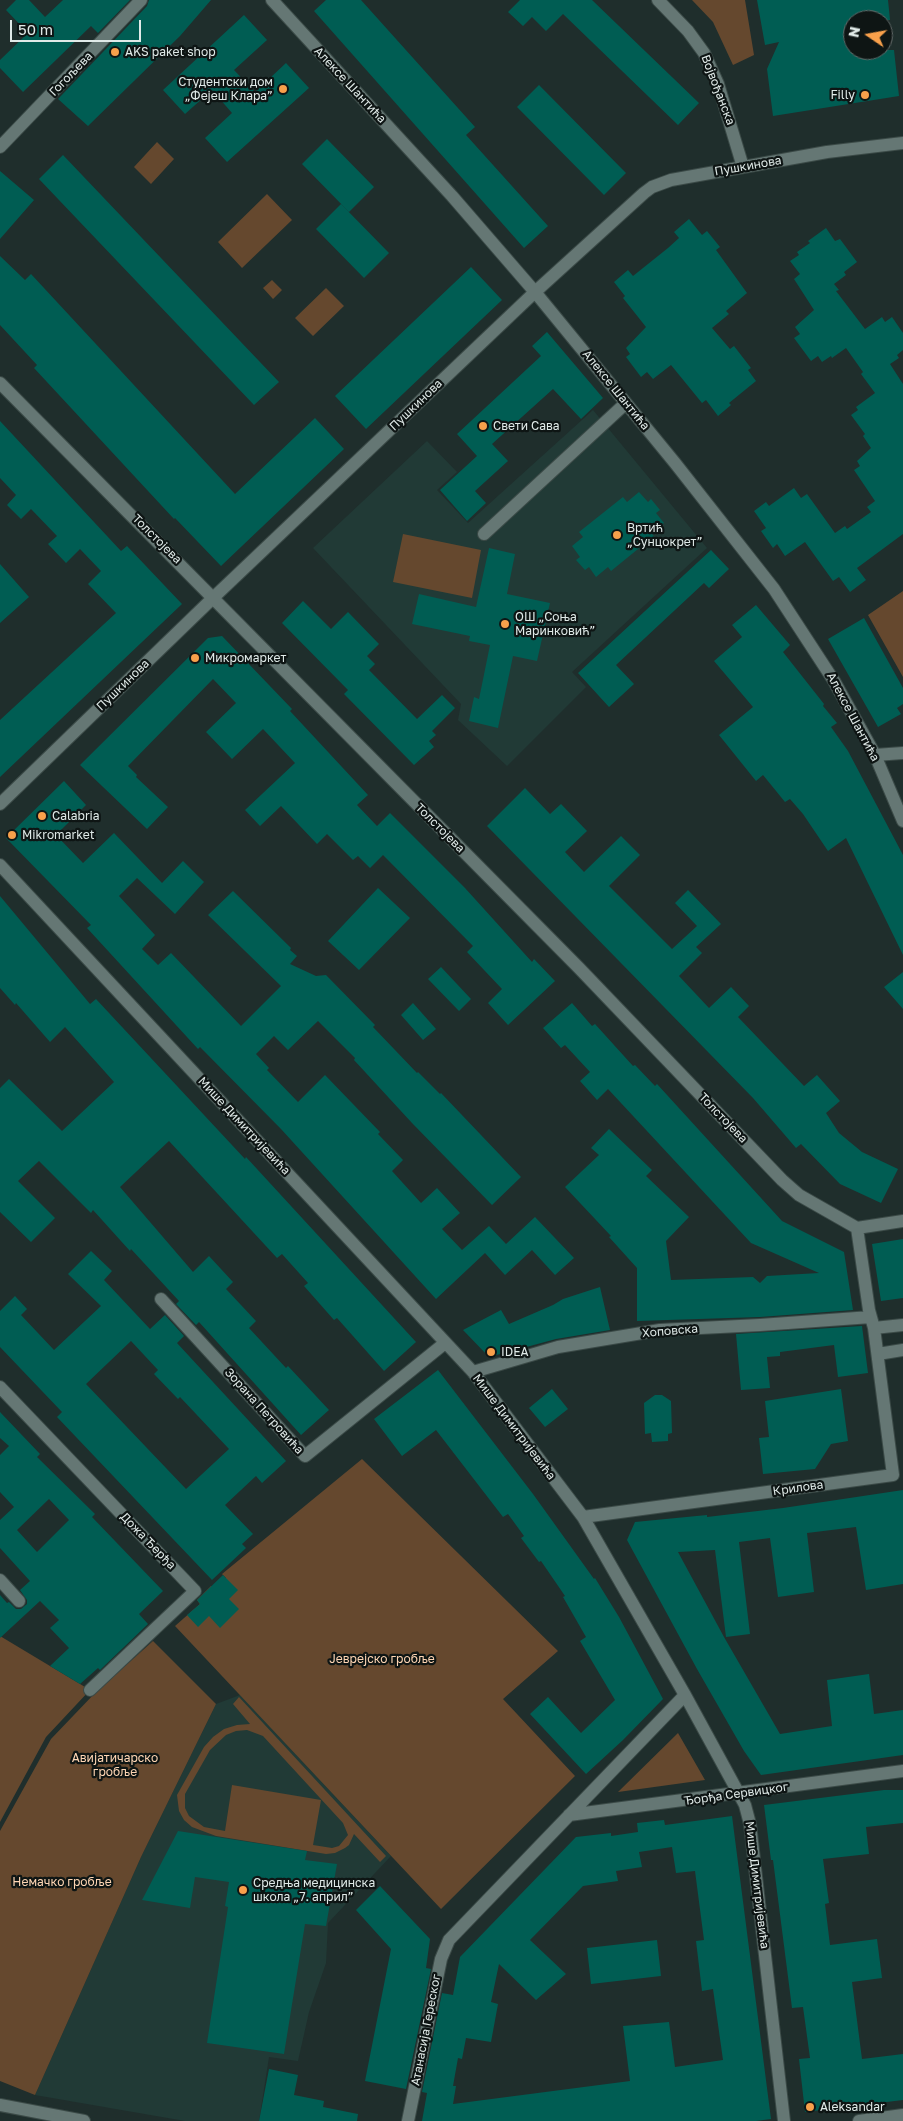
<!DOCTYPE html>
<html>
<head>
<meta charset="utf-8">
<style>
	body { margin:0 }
	#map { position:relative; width:903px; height:2121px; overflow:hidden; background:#1f2e2c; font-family:"Golos Text",sans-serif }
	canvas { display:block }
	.north { position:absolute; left:843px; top:10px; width:50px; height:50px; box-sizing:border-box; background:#0e1514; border:1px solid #626a69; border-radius:50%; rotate:282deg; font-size:14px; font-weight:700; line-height:20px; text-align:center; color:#e0eae8 }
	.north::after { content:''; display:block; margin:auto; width:18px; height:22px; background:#f8a04b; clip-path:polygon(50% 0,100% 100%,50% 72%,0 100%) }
	.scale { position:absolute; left:10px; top:20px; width:131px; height:22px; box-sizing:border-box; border:2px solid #e0eae8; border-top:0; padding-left:6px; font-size:15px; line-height:18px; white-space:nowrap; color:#e0eae8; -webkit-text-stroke:4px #0e1514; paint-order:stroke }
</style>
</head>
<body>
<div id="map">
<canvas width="903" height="2121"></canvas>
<div class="north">N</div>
<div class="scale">50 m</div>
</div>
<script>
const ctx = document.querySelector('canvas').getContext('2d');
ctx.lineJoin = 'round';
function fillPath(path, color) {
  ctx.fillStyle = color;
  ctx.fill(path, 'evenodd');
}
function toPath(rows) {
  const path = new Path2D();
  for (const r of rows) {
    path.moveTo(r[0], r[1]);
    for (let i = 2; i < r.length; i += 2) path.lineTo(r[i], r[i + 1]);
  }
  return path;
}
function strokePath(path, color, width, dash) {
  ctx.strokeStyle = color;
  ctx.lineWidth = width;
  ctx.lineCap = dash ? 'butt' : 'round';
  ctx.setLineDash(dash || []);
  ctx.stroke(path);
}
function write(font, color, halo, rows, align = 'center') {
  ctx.font = font + ' "Golos Text",sans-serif';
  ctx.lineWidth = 4.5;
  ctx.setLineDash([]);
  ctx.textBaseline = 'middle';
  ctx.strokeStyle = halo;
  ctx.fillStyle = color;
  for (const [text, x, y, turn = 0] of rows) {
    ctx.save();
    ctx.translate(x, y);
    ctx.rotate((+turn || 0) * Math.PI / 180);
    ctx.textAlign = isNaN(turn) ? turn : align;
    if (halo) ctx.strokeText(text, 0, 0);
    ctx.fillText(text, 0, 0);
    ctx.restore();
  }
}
fillPath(toPath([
	[593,410,707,548,572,672,586,687,507,766,458,720,461,704,313,548,427,441,457,472,437,490,468,523],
	[240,1695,391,1856,328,1923,326,1963,309,2012,298,2061,269,2057,259,2121,185,2121,35,2095,141,1857,216,1704]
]), '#213a36');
fillPath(toPath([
	[692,0,745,0,754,55,733,65,713,22],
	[157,142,174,159,151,184,134,167],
	[267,194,292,220,242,268,218,242],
	[272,280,282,290,273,299,263,288],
	[326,288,344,306,313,336,295,318],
	[403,534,481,550,472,598,393,582],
	[903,591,903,677,868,615],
	[362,1459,558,1651,503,1699,575,1776,441,1909,175,1626,200,1604,197,1600,211,1586,214,1589,226,1578,222,1574],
	[0,1636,90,1690,46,1737,0,1822],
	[153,1641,216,1704,141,1857,35,2095,0,2081,0,1831,51,1739,95,1693],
	[239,1697,386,1856,380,1862,354,1834,349,1845,345,1848,335,1853,326,1854,216,1836,192,1827,184,1820,179,1811,177,1795,204,1747,213,1737,224,1729,237,1725,250,1724,233,1704],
	[247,1730,263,1736,343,1823,348,1835,339,1846,332,1848,313,1845,321,1800,232,1785,225,1831,204,1827,189,1816,185,1808,185,1794,210,1750,226,1735,236,1731],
	[678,1733,705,1780,618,1792]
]), '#65482e');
fillPath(toPath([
	[16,0,29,0,45,17,63,0,130,0,98,33,91,26,23,92,0,68,0,60,28,33,6,10],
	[149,0,211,0,180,36,88,126,58,99,147,6],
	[326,0,361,0,475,127,466,135,548,226,524,248,314,11],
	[520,0,592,0,699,103,678,125,563,14,546,31,532,17,523,26,508,12],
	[757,0,888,0,890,20,853,20,853,50,894,50,899,96,773,116,767,69,779,42,765,45],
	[244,15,267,40,234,70,255,92,286,63,309,88,227,162,205,138,232,113,212,90,185,114,163,90],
	[539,85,626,173,604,195,517,107],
	[327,139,374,187,349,212,302,164],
	[63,155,279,382,254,405,39,179],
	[0,171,34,200,0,239],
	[341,204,389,253,364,278,316,229],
	[689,219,702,235,707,231,720,247,716,250,747,293,726,311,729,314,712,328,730,349,734,346,751,368,748,370,756,381,729,403,731,405,718,416,706,400,702,403,671,365,653,379,647,372,641,377,626,357,630,354,626,348,646,327,623,298,625,296,614,282,628,270,633,276,668,248,679,238,674,232],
	[826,228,835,241,840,239,857,262,844,272,846,275,834,284,839,290,836,291,865,329,882,317,885,322,892,317,903,333,903,350,897,355,899,358,890,364,903,384,903,534,857,568,866,580,850,592,839,577,833,581,805,542,785,556,777,544,773,548,761,531,766,528,754,511,766,502,769,506,794,488,801,498,807,494,835,533,845,526,847,529,871,512,867,507,875,501,854,470,860,466,857,461,871,448,863,436,865,434,851,415,858,410,856,407,875,393,861,374,863,372,846,348,832,358,831,356,822,362,818,356,811,361,794,338,800,334,795,327,814,310,794,279,800,274,790,261,799,255,797,252,810,243,808,241],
	[0,256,25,280,31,274,235,494,315,418,344,449,221,566,175,518,174,519,34,368,37,365,0,325],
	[471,267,502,300,366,429,335,396],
	[547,332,603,398,581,419,553,389,492,444,508,461,475,491,486,503,467,521,440,490,477,456,457,434,541,356,532,346],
	[0,421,121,551,127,546,182,604,0,777,0,720,116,613,88,584,101,571,80,549,66,563,48,544,57,536,31,509,21,519,7,505,16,495,0,478],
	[639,492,648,502,651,499,660,510,656,513,664,523,651,533,654,536,611,571,608,567,596,577,589,567,585,570,576,560,580,557,572,546,583,537,579,532,623,497,627,502],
	[489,548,515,554,507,594,550,603,537,661,513,656,498,728,469,721,474,697,479,699,490,645,469,641,470,636,412,624,419,594,476,607],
	[711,550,729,569,709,588,704,583,616,665,634,684,609,707,578,673],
	[0,564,29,597,0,623],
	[303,601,331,629,348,612,379,644,367,656,375,664,369,670,417,719,442,695,455,708,432,731,436,735,429,741,434,747,414,765,344,694,348,690,282,623],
	[756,605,790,645,783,652,824,704,823,706,837,723,831,727,848,751,903,855,903,955,846,838,828,851,803,814,790,799,785,802,763,775,756,781,719,735,753,707,714,661,742,637,732,625],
	[864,618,903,688,903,704,897,708,901,714,878,727,828,639],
	[222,636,292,709,290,711,368,795,357,805,377,826,390,813,465,888,532,962,534,959,555,981,508,1025,488,1003,502,989,467,952,473,946,383,855,370,868,358,856,353,860,327,834,317,844,281,806,260,826,245,810,295,763,263,729,232,759,206,732,236,703,213,679,128,766,137,775,136,777,168,807,147,829,80,765,208,638],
	[64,781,86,805,56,835,83,863,114,833,162,883,183,861,204,882,175,914,137,878,119,896,155,935,142,949,158,965,171,953,241,1026,281,986,208,915,233,891,291,948,290,950,297,956,290,964,316,976,326,975,375,1025,373,1027,417,1073,418,1072,440,1094,441,1093,521,1177,492,1205,412,1123,354,1060,355,1058,318,1021,288,1050,274,1036,256,1054,269,1068,267,1070,298,1102,325,1075,380,1132,378,1134,403,1160,392,1171,421,1203,437,1188,460,1213,442,1229,462,1250,489,1226,506,1244,535,1217,574,1258,555,1275,532,1250,505,1275,485,1253,436,1299,281,1129,200,1047,198,1049,87,928,91,925,6,838],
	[525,788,550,814,561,804,587,831,565,852,584,872,621,836,640,855,609,886,672,949,697,926,675,903,688,890,721,924,696,947,702,953,679,976,709,1008,731,987,749,1006,738,1017,804,1086,817,1075,840,1101,826,1113,839,1133,862,1152,898,1169,881,1203,840,1184,801,1144,796,1148,753,1098,487,826],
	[378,888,410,918,359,970,328,941],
	[0,896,90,1004,96,999,245,1159,246,1157,416,1342,384,1371,337,1318,334,1320,304,1286,308,1283,282,1254,277,1258,169,1141,120,1187,193,1272,209,1256,233,1282,226,1289,256,1321,249,1328,286,1368,288,1366,329,1410,301,1435,199,1322,196,1325,176,1304,179,1301,131,1249,130,1251,93,1210,91,1213,39,1161,18,1181,55,1218,31,1242,0,1212,0,1088,9,1079,62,1131,114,1082,65,1027,50,1042,16,1003,15,1005,0,988],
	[441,967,471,999,459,1011,428,979],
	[903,972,903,1009,884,987],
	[413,1003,436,1029,423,1040,401,1015],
	[572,1003,592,1026,595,1024,633,1066,635,1065,655,1086,657,1084,782,1221,844,1252,853,1310,760,1317,637,1321,637,1268,609,1237,611,1236,565,1187,599,1155,591,1148,609,1129,652,1170,646,1176,689,1217,666,1241,671,1280,753,1277,760,1283,767,1276,819,1273,751,1243,608,1089,597,1100,580,1081,590,1072,565,1045,561,1048,543,1028],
	[903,1239,903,1298,881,1301,872,1244],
	[91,1251,112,1271,104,1280,150,1329,165,1315,184,1336,177,1343,286,1461,262,1483,256,1476,225,1505,253,1534,242,1544,246,1548,212,1580,57,1417,62,1412,0,1347,0,1311,15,1296,27,1309,21,1315,54,1350,101,1306,68,1274],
	[131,1341,158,1370,154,1374,178,1399,180,1397,229,1449,186,1489,86,1384],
	[600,1287,610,1330,556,1339,489,1357,463,1330,501,1310,509,1324,553,1305,563,1299],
	[862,1326,868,1373,838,1377,834,1345,780,1352,780,1356,767,1357,770,1388,741,1390,736,1334],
	[438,1370,533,1494,594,1579,595,1578,619,1617,663,1699,623,1740,586,1774,530,1714,548,1697,581,1733,615,1700,580,1641,586,1637,563,1597,565,1596,541,1561,539,1562,521,1538,524,1536,508,1514,503,1517,436,1430,402,1456,374,1419],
	[552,1389,568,1409,545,1427,529,1408],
	[841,1389,848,1441,831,1444,815,1469,763,1474,759,1438,769,1437,765,1401],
	[655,1395,662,1395,671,1401,672,1433,668,1434,668,1441,652,1442,651,1433,645,1434,644,1403],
	[0,1412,40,1454,37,1457,95,1514,92,1517,163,1591,139,1614,148,1624,100,1670,98,1668,80,1684,50,1666,69,1648,50,1628,59,1620,40,1601,0,1638,0,1595,7,1603,9,1602,16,1609,21,1609,27,1604,27,1600,20,1590,30,1581,0,1548,0,1520,14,1507,0,1492,0,1455,9,1446,0,1438],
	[49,1499,69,1520,37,1552,17,1530],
	[903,1490,903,1584,866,1590,856,1527,807,1533,814,1592,778,1597,770,1538,739,1542,750,1634,726,1637,715,1550,678,1552,724,1637,780,1734,832,1726,827,1680,869,1674,874,1714,903,1710,903,1755,761,1775,744,1751,697,1669,627,1540,635,1522,707,1515,707,1517,783,1508],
	[223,1575,238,1590,229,1599,239,1609,220,1628,209,1616,198,1627,187,1615,200,1604,197,1600],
	[884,1790,903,1790,903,1823,866,1827,869,1854,823,1859,829,1903,825,1904,830,1945,877,1939,882,1978,852,1982,862,2059,903,2054,903,2100,805,2112,799,2059,810,2058,803,2007,792,2008,773,1860,771,1860,764,1805],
	[732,1816,771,2119,756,2121,422,2121,427,2093,422,2092,442,1993,453,1995,460,1957,576,1837,611,1833,611,1836,638,1832,637,1823,664,1820,665,1825],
	[672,1847,676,1873,695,1871,704,1940,696,1941,702,1991,713,1989,723,2060,675,2067,669,2022,623,2026,630,2081,453,2104,456,2086,453,2086,458,2058,462,2059,466,2038,491,2042,498,2004,491,2002,499,1964,536,2000,566,1974,530,1940,583,1886,618,1881,616,1871,642,1867,639,1852],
	[178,1831,307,1851,305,1860,337,1864,326,1926,305,1924,284,2054,207,2043,228,1907,225,1906,229,1882,195,1877,190,1908,142,1900],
	[380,1886,430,1939,426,1968,431,1969,406,2089,365,2081,391,1949,356,1910],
	[657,1940,661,1976,591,1984,587,1948],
	[269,2069,298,2075,294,2095,324,2101,323,2107,358,2114,357,2121,259,2121]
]), '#005d53');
const street = toPath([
	[272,0,452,196,535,292,675,463,774,589,834,681,875,755,903,821],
	[658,0,688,31,704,53,718,84,743,167],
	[0,147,141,0],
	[0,383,579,968,782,1180,799,1195,857,1228,903,1221],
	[484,534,626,403],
	[875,755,903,753],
	[0,804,214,597,535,292,644,193,652,187,671,180,827,152,903,143],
	[0,865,473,1372,583,1517,685,1695,745,1805,750,1824,784,2121],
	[161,1299,305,1456,445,1343],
	[874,1328,903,1325],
	[878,1354,903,1350],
	[473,1372,558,1347,660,1330,760,1325,871,1317],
	[0,1387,195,1591,90,1690],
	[583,1517,893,1475,874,1328,869,1310,857,1228],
	[0,1580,19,1601],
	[569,1815,903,1771],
	[0,2105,84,2121],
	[408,2121,441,1959,449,1940,685,1695],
	[859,2121,903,2115]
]);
strokePath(street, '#3b4a47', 14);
strokePath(street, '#657774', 12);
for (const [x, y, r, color] of [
	[115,52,5,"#f8a04b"],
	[283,89,5,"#f8a04b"],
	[865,95,5,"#f8a04b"],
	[483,426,5,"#f8a04b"],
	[617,535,5,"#f8a04b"],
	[505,624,5,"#f8a04b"],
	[195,658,5,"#f8a04b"],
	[42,816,5,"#f8a04b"],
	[12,835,5,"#f8a04b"],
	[491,1352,5,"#f8a04b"],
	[243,1890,5,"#f8a04b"],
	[810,2107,5,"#f8a04b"]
]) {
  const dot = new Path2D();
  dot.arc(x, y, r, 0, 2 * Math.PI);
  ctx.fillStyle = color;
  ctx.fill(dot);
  strokePath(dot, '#0e1514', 2);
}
write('12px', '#e0eae8', '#0e1514', [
	["AKS paket shop",125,52],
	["Студентски дом",273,82,"right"],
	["„Фејеш Клара”",273,96,"right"],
	["Filly",855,95,"right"],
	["Свети Сава",493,426],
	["Вртић",627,528],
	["„Сунцокрет”",627,542],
	["ОШ „Соња",515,617],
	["Маринковић”",515,631],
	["Микромаркет",205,658],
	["Calabria",52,816],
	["Mikromarket",22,835],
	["IDEA",501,1352],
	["Средња медицинска",253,1883],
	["школа „7. април”",253,1897],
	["Aleksandar",820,2107]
], 'left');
write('12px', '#e0eae8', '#0e1514', [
	["Гогољева",71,74,-46],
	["Алексе Шантића",350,85,47],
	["Војвођанска",718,90,69],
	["Пушкинова",748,166,-10],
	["Алексе Шантића",616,390,51],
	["Пушкинова",416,405,-44],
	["Толстојева",157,539,45],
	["Пушкинова",123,685,-44],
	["Алексе Шантића",853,717,62],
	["Толстојева",440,828,45],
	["Толстојева",723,1118,46],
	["Мише Димитријевића",244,1126,47],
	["Хоповска",670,1331,-5],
	["Зорана Петровића",264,1411,48],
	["Мише Димитријевића",514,1427,53],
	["Крилова",798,1488,-8],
	["Дожа Ђерђа",148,1541,46],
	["Ђорђа Сервицког",736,1794,-8],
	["Мише Димитријевића",757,1885,83],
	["Атанасија Гереског",426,2030,-79]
]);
write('12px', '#ffd6b4', '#0e1514', [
	["Јеврејско гробље",382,1659],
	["Авијатичарско",115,1758],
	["гробље",115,1772],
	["Немачко гробље",62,1882]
]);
</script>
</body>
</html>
